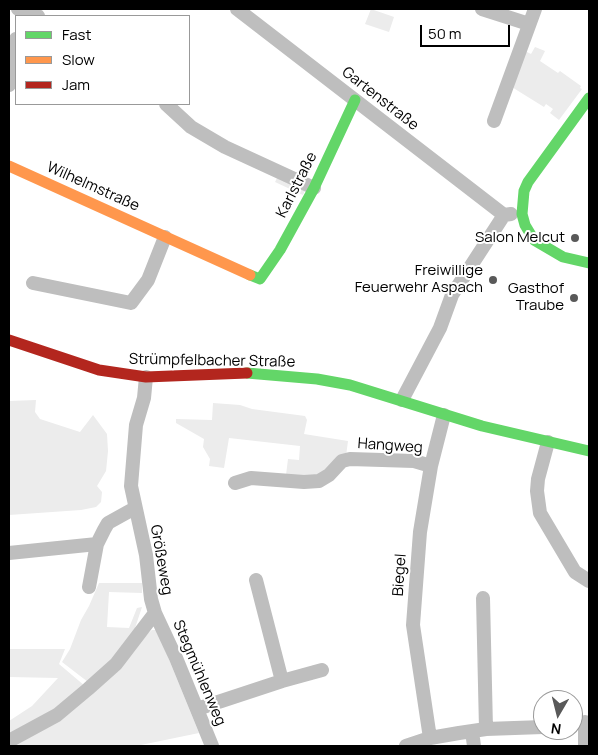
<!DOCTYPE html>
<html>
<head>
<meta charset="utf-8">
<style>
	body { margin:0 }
	#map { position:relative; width:598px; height:755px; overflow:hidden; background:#fff; font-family:Manrope,sans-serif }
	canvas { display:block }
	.frame { position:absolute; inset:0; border:10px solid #000; pointer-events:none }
	.legend { position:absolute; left:15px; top:15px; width:175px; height:90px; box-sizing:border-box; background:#fff; border:1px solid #999; margin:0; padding:6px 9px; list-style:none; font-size:15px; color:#000 }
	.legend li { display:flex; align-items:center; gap:10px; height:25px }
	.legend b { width:25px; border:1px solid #999 }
	.north { position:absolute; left:533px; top:690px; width:50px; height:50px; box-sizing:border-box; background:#fff; border:1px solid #999; border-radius:50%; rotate:188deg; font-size:14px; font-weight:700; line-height:20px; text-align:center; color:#000 }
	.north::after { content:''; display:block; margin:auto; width:18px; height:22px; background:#595959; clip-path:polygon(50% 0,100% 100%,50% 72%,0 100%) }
	.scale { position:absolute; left:420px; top:25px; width:90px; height:22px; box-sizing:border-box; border:2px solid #000; border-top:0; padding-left:6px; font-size:15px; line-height:18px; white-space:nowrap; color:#000; -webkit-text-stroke:4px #fff; paint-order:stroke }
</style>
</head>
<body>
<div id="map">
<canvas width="598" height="755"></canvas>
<div class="frame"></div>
<ul class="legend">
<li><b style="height:6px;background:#63d668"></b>Fast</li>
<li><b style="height:6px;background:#ff974d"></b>Slow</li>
<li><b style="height:6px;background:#b3261e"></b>Jam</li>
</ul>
<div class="north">N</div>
<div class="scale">50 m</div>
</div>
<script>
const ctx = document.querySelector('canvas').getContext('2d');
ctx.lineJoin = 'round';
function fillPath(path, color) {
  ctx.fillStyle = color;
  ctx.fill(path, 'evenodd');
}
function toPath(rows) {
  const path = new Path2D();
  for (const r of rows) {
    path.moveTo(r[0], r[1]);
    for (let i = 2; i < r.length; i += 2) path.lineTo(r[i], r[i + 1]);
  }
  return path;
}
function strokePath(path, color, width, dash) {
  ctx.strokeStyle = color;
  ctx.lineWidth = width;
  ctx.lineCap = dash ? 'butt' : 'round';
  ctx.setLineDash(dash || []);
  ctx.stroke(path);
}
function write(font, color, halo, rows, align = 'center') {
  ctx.font = font + ' Manrope,sans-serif';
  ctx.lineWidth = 4;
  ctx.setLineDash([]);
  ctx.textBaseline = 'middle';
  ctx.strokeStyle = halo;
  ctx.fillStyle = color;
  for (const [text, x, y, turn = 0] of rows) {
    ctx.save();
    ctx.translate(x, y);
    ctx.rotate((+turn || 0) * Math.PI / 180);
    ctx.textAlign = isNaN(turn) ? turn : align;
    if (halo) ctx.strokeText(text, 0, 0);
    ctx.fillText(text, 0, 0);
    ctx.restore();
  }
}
fillPath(toPath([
	[371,9,394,17,389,32,365,24],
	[535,47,545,51,540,61,558,73,560,71,581,86,580,88,582,89,559,120,550,113,553,109,546,104,544,107,515,89,509,84,523,50,531,54],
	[278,176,306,188,303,195,275,182],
	[36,400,35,412,40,419,80,432,93,415,107,434,108,451,106,471,97,486,102,492,101,502,96,507,81,510,9,515,9,401],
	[213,403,240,405,252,409,305,416,307,420,304,434,348,441,346,456,314,478,286,475,288,459,299,460,300,446,229,438,224,468,209,466,210,459,203,447,204,439,176,423,176,419,212,420],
	[99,583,142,583,142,593,109,592,107,627,129,628,137,608,142,607,133,634,120,654,88,682,62,662,70,649,81,620,89,606],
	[152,630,157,630,199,733,136,746,9,746],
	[9,649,65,649,59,664,85,686,54,713,9,737,9,721,32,706,58,678,9,677]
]), '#ececec');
strokePath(toPath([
	[18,9,38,16],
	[237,9,504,215],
	[482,9,529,24],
	[9,85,16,39],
	[166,104,191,127,225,147,314,188],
	[494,121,535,9],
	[33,283,131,303,148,280,165,237],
	[146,377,144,398,136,425,131,486,146,555,151,599,155,613,176,658,212,746],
	[402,400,440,328,452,295,504,215,511,214],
	[548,442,538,479,537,491,540,513,575,572,589,581],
	[235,483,251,478,304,482,319,481,329,475,342,461,350,459,414,461,431,466],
	[9,553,97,544],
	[89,587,97,544,104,530,108,523,135,508],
	[483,598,486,729],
	[282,681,322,670],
	[197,709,282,681,256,580],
	[472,731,474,746],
	[430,738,413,625,420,532,431,466,444,415],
	[9,741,57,715,88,689,116,664,155,613],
	[406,746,430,738,459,733,486,729,543,727],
	[585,746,585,722]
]), '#bebebe', 14);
strokePath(toPath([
	[589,98,528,182,524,191,522,214,525,225,534,240,563,257,589,263],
	[250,275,260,279,280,250,314,188,355,100],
	[247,373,317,379,350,385,482,426,589,451]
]), '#63d668', 11);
strokePath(toPath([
	[9,166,250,275]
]), '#ff974d', 11);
strokePath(toPath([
	[9,340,99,370,146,377,247,373]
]), '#b3261e', 11);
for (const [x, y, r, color] of [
	[575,238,5,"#595959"],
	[493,280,5,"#595959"],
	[574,298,5,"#595959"]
]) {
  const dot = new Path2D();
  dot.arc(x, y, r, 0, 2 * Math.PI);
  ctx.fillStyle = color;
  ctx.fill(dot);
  strokePath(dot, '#fff', 2);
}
write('15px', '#000', '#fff', [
	["Gartenstraße",380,99,38],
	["Karlstraße",297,185,-63],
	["Wilhelmstraße",93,187,24],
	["Strümpfelbacher Straße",212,361,1],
	["Hangweg",390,446,4],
	["Größeweg",161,560,80],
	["Biegel",400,575,-86],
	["Stegmühlenweg",199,673,67]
]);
write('15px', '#000', '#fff', [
	["Salon Melcut",565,238],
	["Freiwillige",483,271],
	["Feuerwehr Aspach",483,288],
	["Gasthof",564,289],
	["Traube",564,306]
], 'right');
</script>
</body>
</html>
